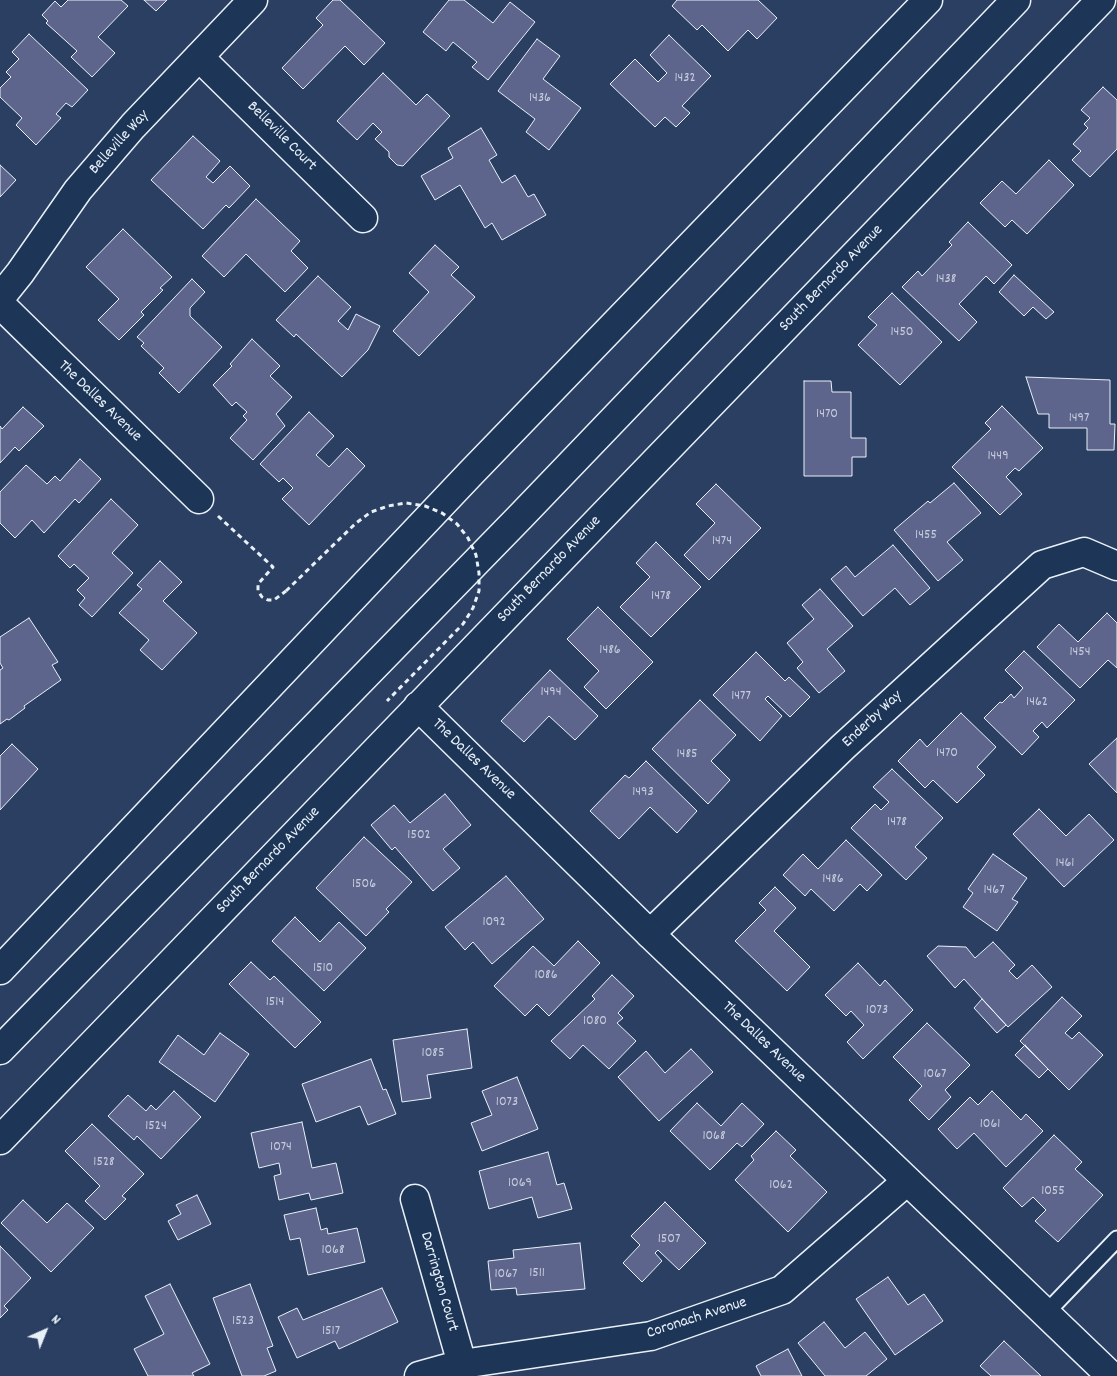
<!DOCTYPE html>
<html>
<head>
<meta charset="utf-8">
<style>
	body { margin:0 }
	#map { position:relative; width:1117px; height:1376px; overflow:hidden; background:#2a3f62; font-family:Dekko,sans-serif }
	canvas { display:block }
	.north { position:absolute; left:20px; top:1306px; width:50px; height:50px; -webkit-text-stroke:4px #1d3557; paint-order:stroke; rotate:44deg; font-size:14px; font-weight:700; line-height:20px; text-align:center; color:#e8f1f8 }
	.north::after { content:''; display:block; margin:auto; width:18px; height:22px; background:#e8f1f8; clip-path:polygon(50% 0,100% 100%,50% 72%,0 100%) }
</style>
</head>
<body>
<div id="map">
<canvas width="1117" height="1376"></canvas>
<div class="north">N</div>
</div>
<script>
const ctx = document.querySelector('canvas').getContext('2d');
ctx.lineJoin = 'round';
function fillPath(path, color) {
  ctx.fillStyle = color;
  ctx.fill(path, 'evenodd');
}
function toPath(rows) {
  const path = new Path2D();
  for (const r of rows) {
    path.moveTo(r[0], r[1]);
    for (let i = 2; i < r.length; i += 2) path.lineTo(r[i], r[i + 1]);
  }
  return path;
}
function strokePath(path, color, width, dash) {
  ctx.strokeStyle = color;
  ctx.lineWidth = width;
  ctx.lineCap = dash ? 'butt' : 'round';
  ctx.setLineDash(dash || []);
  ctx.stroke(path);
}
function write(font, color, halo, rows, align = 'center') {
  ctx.font = font + ' Dekko,sans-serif';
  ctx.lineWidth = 4;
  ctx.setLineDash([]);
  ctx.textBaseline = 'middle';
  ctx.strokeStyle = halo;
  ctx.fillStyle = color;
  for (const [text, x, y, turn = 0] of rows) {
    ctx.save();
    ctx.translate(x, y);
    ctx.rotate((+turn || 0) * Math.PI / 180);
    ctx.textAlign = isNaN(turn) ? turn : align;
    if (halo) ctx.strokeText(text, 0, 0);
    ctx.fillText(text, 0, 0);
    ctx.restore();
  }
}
const building = toPath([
	[68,0,121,0,128,6,98,37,115,53,92,77,71,57,77,51,46,23,48,21,42,15,55,1,61,7,68,0],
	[144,0,167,0,156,11,144,0],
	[333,0,340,0,385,43,364,65,345,46,303,89,282,68,323,25,316,18,333,0],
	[449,0,464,0,493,23,510,2,535,22,488,80,472,67,477,62,453,42,446,51,423,32,449,0],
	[677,0,758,0,777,18,757,39,748,30,728,51,702,25,697,30,672,6,677,0],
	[29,34,88,90,72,107,66,103,56,114,61,118,36,145,16,125,22,118,0,97,0,88,11,77,6,72,19,59,12,52,29,34],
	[669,35,711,76,682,106,690,113,676,127,665,117,655,127,610,84,635,59,658,82,667,73,650,55,669,35],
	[537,39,560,56,543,79,581,108,549,150,526,132,535,119,498,91,537,39],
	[383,73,416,105,427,94,450,116,403,166,397,165,389,157,389,152,375,139,382,132,373,123,357,140,337,121,383,73],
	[1103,87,1117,100,1117,149,1090,177,1072,160,1081,151,1073,144,1088,128,1084,124,1090,118,1081,110,1103,87],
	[481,128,497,155,489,160,502,183,515,175,528,197,534,194,546,215,502,240,492,223,485,228,460,185,435,200,421,176,453,158,448,148,481,128],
	[193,136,220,161,206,177,213,183,230,166,250,186,229,208,226,205,203,229,151,180,193,136],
	[1049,160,1074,185,1027,234,1012,220,1005,227,980,203,1002,181,1016,194,1049,160],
	[0,165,16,180,0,197,0,165],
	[256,199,300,241,291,251,308,268,285,292,246,254,224,277,202,256,256,199],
	[968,222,1012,265,994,284,986,276,959,304,977,322,959,341,902,287,918,271,922,276,952,245,949,242,968,222],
	[123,229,172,277,160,288,163,290,141,312,144,315,119,340,98,320,119,299,86,267,123,229],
	[435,245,459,267,451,275,475,297,419,356,393,331,429,292,409,273,435,245],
	[1014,275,1054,312,1046,319,1033,307,1024,316,999,292,1014,275],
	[318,276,351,307,338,321,348,330,356,314,380,326,368,350,342,377,296,334,294,337,276,320,318,276],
	[192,279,205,292,190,308,190,316,222,347,179,393,159,373,164,368,141,346,144,343,137,337,192,279],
	[892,293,942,342,900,385,858,345,877,325,868,317,892,293],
	[252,339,280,366,270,376,292,397,276,414,285,426,253,460,230,438,247,420,243,416,247,412,236,402,232,406,213,385,232,366,230,364,252,339],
	[1026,377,1110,380,1110,424,1115,424,1114,450,1087,450,1087,428,1049,428,1049,414,1038,414,1026,377],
	[804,381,831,381,832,392,851,392,851,438,866,438,866,457,852,457,852,476,804,476,804,381],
	[1002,406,1043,448,1019,471,1015,468,1006,477,1022,494,1000,515,952,467,991,429,985,423,1002,406],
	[23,407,44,426,19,451,15,447,0,463,0,426,2,429,23,407],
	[309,412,334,436,316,455,329,467,347,448,365,466,309,525,282,499,293,488,283,478,279,482,260,464,309,412],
	[80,459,101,479,79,503,75,499,44,533,32,520,15,538,0,523,0,492,26,465,47,484,55,476,60,481,80,459],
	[954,483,981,513,947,542,963,560,938,581,894,530,928,501,930,503,954,483],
	[716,484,761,528,709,580,684,555,715,523,696,504,716,484],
	[111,499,138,525,112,553,133,573,92,617,79,605,85,598,77,590,89,578,74,564,70,568,58,556,111,499],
	[656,542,701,587,651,637,620,607,650,577,636,563,656,542],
	[893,545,930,588,910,605,895,588,863,616,831,579,846,566,855,577,893,545],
	[160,561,182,582,163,601,197,633,162,670,140,650,149,640,119,613,142,589,137,585,160,561],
	[820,589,853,626,827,649,845,671,819,693,797,668,803,662,787,643,814,619,802,605,820,589],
	[598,607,653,662,606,709,584,687,599,671,567,639,598,607],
	[1107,613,1117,623,1117,668,1108,660,1080,688,1037,647,1059,624,1078,642,1107,613],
	[29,618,58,662,52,665,61,680,24,706,25,708,9,720,7,719,0,724,0,670,3,668,0,663,0,637,29,618],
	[1024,651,1075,700,1047,728,1042,722,1033,731,1039,737,1022,755,984,718,1000,702,1002,703,1011,694,1014,698,1023,688,1005,670,1024,651],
	[756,652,785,681,789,677,810,697,790,717,768,696,765,699,782,716,760,741,713,695,756,652],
	[550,670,598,716,575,740,549,716,524,742,501,721,550,670],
	[700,700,736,735,711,761,730,780,708,804,652,749,700,700],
	[961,713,996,747,977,767,985,775,957,803,933,780,925,788,898,761,920,739,927,747,961,713],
	[1117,738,1117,793,1089,764,1117,738],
	[12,744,38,769,0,810,0,756,12,744],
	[646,761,697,811,677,833,650,807,619,839,590,811,625,775,629,778,646,761],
	[892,769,943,818,915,847,927,858,906,880,851,828,875,804,881,810,889,802,873,787,892,769],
	[445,794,471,825,443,849,460,868,433,891,395,847,392,850,371,825,394,805,410,823,445,794],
	[1039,809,1066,836,1089,814,1114,840,1064,887,1013,834,1039,809],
	[364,837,412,882,386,909,389,912,366,936,316,888,364,837],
	[846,840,882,875,867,891,860,884,834,911,811,889,805,896,783,875,803,854,818,869,846,840],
	[993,854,1027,878,1012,899,1018,902,997,931,963,907,973,893,968,889,993,854],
	[506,876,544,919,492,964,473,942,465,950,445,927,506,876],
	[775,887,796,908,774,931,810,967,787,991,735,941,766,910,759,903,775,887],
	[295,917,320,942,339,922,366,948,324,991,272,941,295,917],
	[578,941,600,963,549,1016,537,1004,525,1016,494,986,533,946,554,966,578,941],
	[993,942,1015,965,1009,971,1017,979,1032,965,1052,987,1008,1027,964,979,955,988,927,956,938,946,966,947,975,958,993,942],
	[251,962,270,980,274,976,321,1022,295,1048,229,984,251,962],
	[858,963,880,986,885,980,913,1010,863,1059,847,1042,864,1025,851,1011,846,1016,825,995,858,963],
	[612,975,634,996,618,1013,623,1018,617,1023,636,1041,609,1069,583,1045,570,1059,551,1041,595,999,592,996,612,975],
	[1062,997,1082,1016,1065,1033,1072,1039,1079,1032,1103,1055,1069,1090,1020,1041,1062,997],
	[982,999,1006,1025,997,1033,974,1008,982,999],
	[927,1023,970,1065,945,1090,951,1097,929,1120,909,1100,922,1086,893,1057,927,1023],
	[467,1029,472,1068,427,1075,431,1098,402,1102,393,1040,467,1029],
	[220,1033,249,1054,215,1102,159,1062,178,1035,204,1055,220,1033],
	[1025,1045,1048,1069,1039,1078,1015,1055,1025,1045],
	[691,1049,713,1072,659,1121,618,1077,646,1051,665,1073,691,1049],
	[371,1059,383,1090,386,1089,396,1114,368,1125,360,1106,316,1122,302,1084,371,1059],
	[517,1077,538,1129,482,1151,471,1123,492,1115,482,1091,517,1077],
	[174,1091,201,1117,161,1159,137,1136,134,1140,108,1116,128,1095,146,1111,151,1105,156,1110,174,1091],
	[992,1091,1021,1120,1026,1114,1043,1131,1006,1167,974,1133,957,1149,938,1129,970,1097,978,1105,992,1091],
	[697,1103,721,1126,742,1103,764,1124,742,1147,737,1143,710,1170,670,1131,697,1103],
	[302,1122,312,1168,336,1163,343,1193,311,1200,309,1193,279,1200,274,1176,281,1174,279,1163,259,1168,251,1133,302,1122],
	[92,1124,144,1174,122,1196,126,1199,105,1220,85,1201,100,1186,65,1151,92,1124],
	[776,1131,796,1150,790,1156,827,1192,788,1232,735,1180,754,1160,751,1156,776,1131],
	[1054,1135,1082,1162,1075,1169,1103,1195,1058,1242,1035,1221,1046,1210,1033,1197,1022,1207,1003,1188,1054,1135],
	[548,1152,557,1185,564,1183,572,1209,538,1218,532,1197,489,1209,479,1171,548,1152],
	[197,1195,211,1224,178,1240,168,1221,181,1214,176,1205,197,1195],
	[23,1200,47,1223,67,1203,94,1228,51,1272,1,1223,23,1200],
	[665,1202,706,1243,679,1270,658,1250,655,1253,662,1261,642,1282,623,1263,640,1245,631,1236,665,1202],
	[316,1208,321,1230,327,1228,328,1234,357,1228,365,1262,308,1275,300,1238,290,1240,284,1215,316,1208],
	[580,1243,585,1289,517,1295,516,1288,491,1290,488,1261,514,1258,513,1250,580,1243],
	[0,1246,31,1278,4,1306,8,1310,0,1318,0,1246],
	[888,1277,908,1305,924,1294,943,1321,895,1355,856,1299,888,1277],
	[170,1284,210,1364,192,1373,194,1376,148,1376,134,1349,164,1334,145,1296,170,1284],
	[250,1284,273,1346,267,1348,276,1371,264,1376,242,1376,213,1298,250,1284],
	[382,1288,398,1322,339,1349,335,1341,297,1358,278,1317,297,1308,303,1320,382,1288],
	[824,1322,845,1348,865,1332,887,1359,866,1376,825,1376,798,1343,824,1322],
	[1004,1341,1041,1376,991,1376,980,1366,1004,1341],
	[788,1349,802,1376,761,1376,756,1366,788,1349]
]);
fillPath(building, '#5e658c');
strokePath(building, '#e8f1f8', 1);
const service = toPath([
	[1045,1314,1117,1239]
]);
const minor = toPath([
	[199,57,363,218],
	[0,304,199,499],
	[650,934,843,747,1042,565,1084,552,1117,566],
	[415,1199,462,1364],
	[419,1376,462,1364,651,1336,782,1290,907,1181]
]);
const tertiary = toPath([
	[0,298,20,273,78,190,133,126,253,0],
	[418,706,650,934,1111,1376],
	[0,1140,1101,0]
]);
const motorway = toPath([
	[0,970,470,474,928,0],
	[0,1050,520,517,1016,0]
]);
strokePath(service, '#e8f1f8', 19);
strokePath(minor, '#e8f1f8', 31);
strokePath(tertiary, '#e8f1f8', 31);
strokePath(motorway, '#e8f1f8', 31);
strokePath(toPath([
	[218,516,273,567,258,584,258,591,262,597,268,600,274,600,286,591]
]), '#e8f1f8', 3, [5, 4]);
strokePath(service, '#1d3557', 15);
strokePath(minor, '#1d3557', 28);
strokePath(tertiary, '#1d3557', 28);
strokePath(motorway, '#1d3557', 28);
strokePath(toPath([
	[286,591,356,523,371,512,388,506,406,503,425,506,442,513,457,524,468,538,476,555,479,573,479,591,473,608,463,624,387,701]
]), '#e8f1f8', 3, [5, 4]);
write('14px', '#c6cedd', null, [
	["1432",685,79],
	["1436",540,99],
	["1438",946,280],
	["1450",902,333],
	["1470",827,415],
	["1497",1079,419],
	["1449",998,457],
	["1455",926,536],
	["1474",722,542],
	["1478",661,597],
	["1486",610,651],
	["1454",1080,653],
	["1494",551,693],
	["1477",741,697],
	["1462",1037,703],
	["1470",947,754],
	["1485",687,755],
	["1493",643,793],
	["1478",897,823],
	["1502",419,836],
	["1461",1065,864],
	["1486",833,880],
	["1506",364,885],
	["1467",994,891],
	["1092",494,923],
	["1510",323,969],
	["1086",546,976],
	["1514",275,1003],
	["1073",877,1011],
	["1080",595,1022],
	["1085",433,1054],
	["1067",935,1075],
	["1073",507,1103],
	["1061",990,1125],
	["1524",156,1127],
	["1068",714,1137],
	["1074",281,1148],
	["1528",104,1163],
	["1069",520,1184],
	["1062",781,1186],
	["1055",1053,1192],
	["1507",669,1240],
	["1068",333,1251],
	["1511",537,1274],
	["1067",506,1275],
	["1523",243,1322],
	["1517",331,1332]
]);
write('16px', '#e8f1f8', '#1d3557', [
	["Belleville Court",281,137,45],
	["Belleville Way",120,143,-48],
	["South Bernardo Avenue",832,279,-46],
	["The Dalles Avenue",99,402,44],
	["South Bernardo Avenue",550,570,-46],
	["Enderby Way",873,720,-43],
	["The Dalles Avenue",473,760,44],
	["South Bernardo Avenue",269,861,-46],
	["The Dalles Avenue",763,1043,44],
	["Darrington Court",438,1282,74],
	["Coronach Avenue",697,1319,-18]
]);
</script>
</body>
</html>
